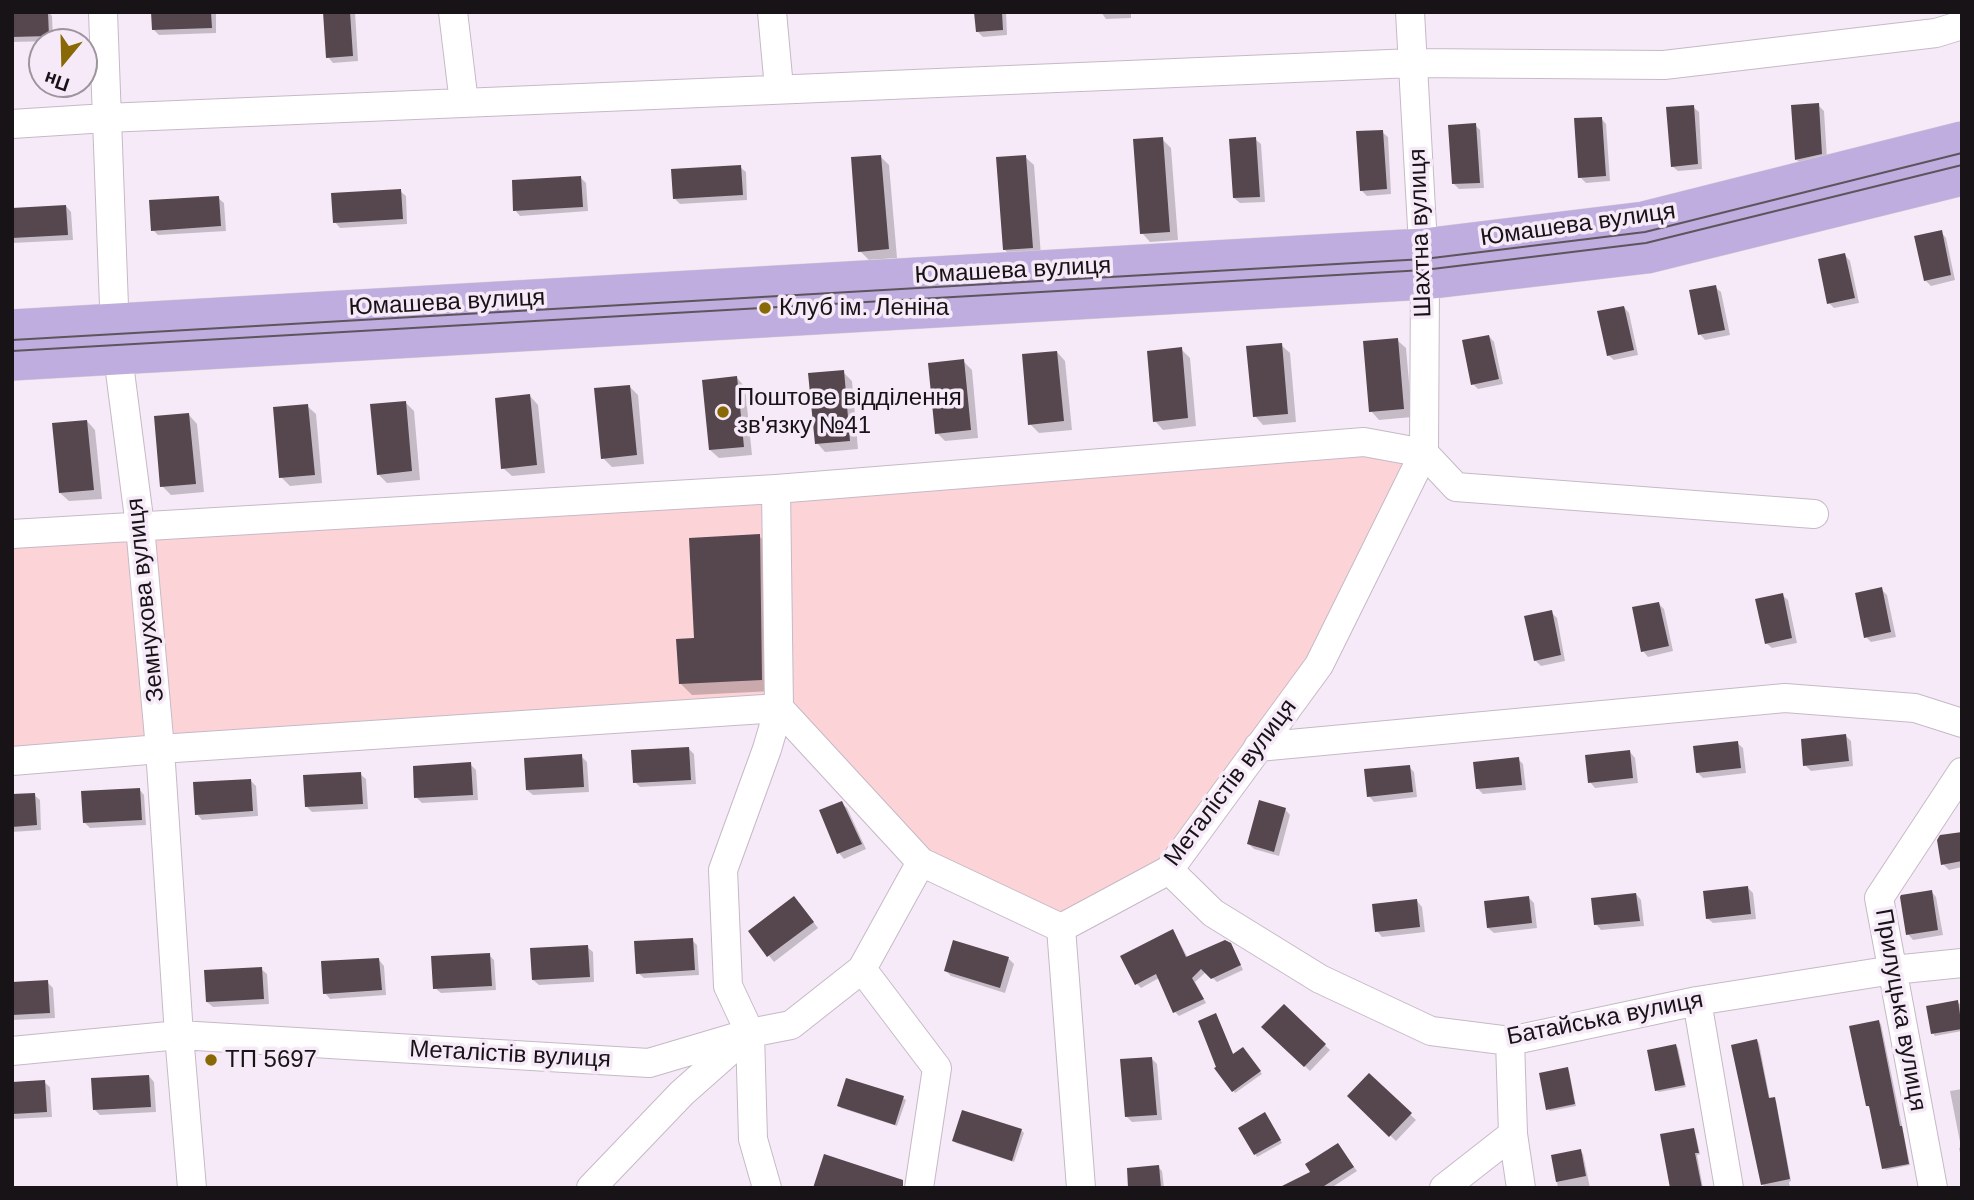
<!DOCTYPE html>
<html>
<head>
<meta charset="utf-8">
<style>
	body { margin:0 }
	#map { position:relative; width:1974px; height:1200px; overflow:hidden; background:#f7eaf8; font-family:Arial,sans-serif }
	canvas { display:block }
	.frame { position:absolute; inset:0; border:14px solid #171317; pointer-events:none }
	.north { position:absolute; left:28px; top:28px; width:70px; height:70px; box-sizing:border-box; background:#f7eaf8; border:2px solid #9d949e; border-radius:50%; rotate:199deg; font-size:19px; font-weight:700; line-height:28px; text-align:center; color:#171317 }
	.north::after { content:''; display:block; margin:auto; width:24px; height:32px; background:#896906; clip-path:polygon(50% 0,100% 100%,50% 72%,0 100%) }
</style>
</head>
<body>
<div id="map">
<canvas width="1974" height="1200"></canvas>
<div class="frame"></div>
<div class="north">Пн</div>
</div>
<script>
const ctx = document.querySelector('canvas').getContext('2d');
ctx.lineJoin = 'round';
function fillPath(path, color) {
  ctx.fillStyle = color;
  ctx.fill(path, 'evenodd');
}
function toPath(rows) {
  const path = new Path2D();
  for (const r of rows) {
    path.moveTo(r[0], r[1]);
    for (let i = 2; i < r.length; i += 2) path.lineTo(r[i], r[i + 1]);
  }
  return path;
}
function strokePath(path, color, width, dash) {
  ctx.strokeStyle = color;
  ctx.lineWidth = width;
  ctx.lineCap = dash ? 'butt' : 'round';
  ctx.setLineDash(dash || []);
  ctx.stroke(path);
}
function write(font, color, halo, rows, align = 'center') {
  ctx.font = font + ' Arial,sans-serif';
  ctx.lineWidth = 7;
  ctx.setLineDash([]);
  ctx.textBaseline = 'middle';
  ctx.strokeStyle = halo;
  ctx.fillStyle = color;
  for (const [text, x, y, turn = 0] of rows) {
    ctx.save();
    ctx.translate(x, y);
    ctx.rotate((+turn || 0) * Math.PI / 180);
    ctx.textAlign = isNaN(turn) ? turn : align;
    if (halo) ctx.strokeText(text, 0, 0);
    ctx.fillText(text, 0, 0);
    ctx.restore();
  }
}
fillPath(toPath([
	[1360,452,1409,461,1308,657,1160,860,1061,916,927,852,781,696,12,753,12,546]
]), '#fcd4d7');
fillPath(toPath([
	[12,12,49,12,52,16,53,41,12,42],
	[153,12,216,12,216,33,159,35,154,30],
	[325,12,355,12,358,61,333,63,328,57],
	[976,12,1006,12,1007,35,983,37,977,31],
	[1101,12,1131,12,1131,18,1106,19],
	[1818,105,1824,111,1827,159,1802,165,1797,160],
	[1693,107,1699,112,1702,169,1678,171,1672,166],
	[1601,118,1606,124,1610,181,1586,183,1580,177],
	[1475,125,1480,130,1484,188,1459,189,1454,184],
	[1382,132,1388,137,1391,194,1367,196,1361,190],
	[1162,139,1171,148,1178,240,1150,242,1142,233],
	[1255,139,1261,144,1265,202,1240,203,1234,198],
	[881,157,889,165,897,258,869,260,860,251],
	[1025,157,1034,165,1041,256,1013,258,1004,249],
	[740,167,746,172,747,200,680,204,675,199],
	[581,178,586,183,588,211,520,216,515,210],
	[400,191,406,196,407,224,340,228,335,222],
	[218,198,224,203,226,231,158,235,153,230],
	[66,206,71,212,73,240,12,243,12,209],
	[1941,232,1946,238,1955,280,1931,286,1925,280],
	[1845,255,1850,261,1859,303,1834,308,1829,303],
	[1715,287,1721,292,1730,335,1705,340,1700,334],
	[1624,307,1629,313,1638,355,1614,360,1608,355],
	[1489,336,1494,342,1503,384,1478,389,1473,384],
	[1397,340,1406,348,1412,417,1379,420,1371,411],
	[1281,345,1290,353,1296,422,1263,425,1255,416],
	[1181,349,1190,358,1196,426,1163,430,1155,421],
	[1057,352,1065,361,1072,430,1039,433,1030,424],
	[963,361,972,370,978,438,945,441,937,433],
	[843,372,852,381,858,449,825,452,817,443],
	[737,378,745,387,752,455,719,458,710,450],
	[629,386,638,395,644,464,612,467,603,458],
	[530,396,538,405,545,473,512,476,503,468],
	[405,402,414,411,420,480,387,483,378,474],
	[307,406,316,414,322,483,290,486,281,477],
	[189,415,197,424,204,492,171,495,162,486],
	[87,421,95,430,102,499,69,501,60,493],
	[759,536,771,548,773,691,692,695,680,683,696,640],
	[1881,589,1887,595,1896,637,1871,642,1866,637],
	[1782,595,1788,600,1797,643,1772,648,1766,643],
	[1659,604,1664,609,1673,651,1648,657,1643,651],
	[1551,612,1557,618,1565,661,1541,666,1535,660],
	[1845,735,1851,741,1853,766,1811,771,1805,765],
	[1737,743,1743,748,1746,773,1703,778,1697,772],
	[689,749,694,754,696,784,640,787,635,782],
	[1630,752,1635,758,1638,783,1595,788,1590,782],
	[581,756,587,762,589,792,533,795,527,790],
	[1518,759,1523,764,1526,790,1483,794,1478,789],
	[470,764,476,770,478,800,422,803,416,797],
	[1409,767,1414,772,1417,797,1374,802,1369,796],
	[360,774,366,779,368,809,312,812,307,807],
	[251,781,256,786,258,816,202,820,197,814],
	[139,789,144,795,146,825,90,828,85,823],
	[34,795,40,800,41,830,12,832,12,796],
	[841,803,847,808,866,849,844,859,839,853],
	[1285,809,1290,815,1279,856,1254,849,1249,844],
	[1962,833,1962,867,1949,870,1943,864],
	[1748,888,1753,893,1756,919,1713,923,1707,918],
	[1931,891,1936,897,1943,935,1913,940,1908,934],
	[1636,894,1641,900,1644,926,1601,930,1596,924],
	[1529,898,1534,903,1537,928,1494,933,1488,928],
	[1417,901,1422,907,1425,932,1382,937,1377,931],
	[800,904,818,928,774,962,750,932],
	[1172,932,1176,936,1188,958,1230,945,1234,950,1243,970,1217,982,1206,972,1195,982,1206,1003,1179,1016,1175,1012,1159,978,1141,988,1137,984],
	[692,940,697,945,699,975,644,978,638,973],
	[955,942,1009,959,1014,964,1005,993,951,976,946,971],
	[587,947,593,952,594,982,539,985,533,980],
	[489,955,494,960,496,990,441,993,435,988],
	[379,960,384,966,386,995,330,999,325,993],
	[261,969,267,974,269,1004,213,1007,207,1002],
	[47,982,53,988,55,1018,12,1020,12,984],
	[1957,1002,1960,1004,1962,1014,1962,1031,1935,1036,1933,1033],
	[1284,1006,1330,1050,1310,1071,1264,1027],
	[1216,1015,1234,1056,1245,1051,1262,1074,1235,1093,1217,1068],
	[1879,1022,1881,1024,1910,1165,1886,1170,1884,1168,1870,1108,1868,1106],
	[1757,1041,1759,1043,1770,1100,1774,1099,1776,1101,1791,1181,1789,1182,1790,1188,1764,1188,1733,1046],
	[1676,1046,1678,1048,1686,1087,1659,1092,1656,1090],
	[1151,1058,1157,1064,1162,1120,1132,1122,1126,1116],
	[1567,1069,1569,1071,1576,1106,1550,1111,1548,1109],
	[1369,1075,1416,1120,1396,1141,1349,1096],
	[149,1076,154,1082,156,1112,100,1115,95,1110],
	[847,1080,903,1098,906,1100,897,1126,841,1108,839,1106],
	[44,1082,50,1087,52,1117,12,1119,12,1084],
	[1962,1089,1962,1163,1959,1148,1961,1147,1950,1091],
	[1267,1116,1282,1143,1257,1157,1241,1128],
	[1021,1130,1024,1133,1014,1162,956,1143,954,1141],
	[1693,1130,1695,1132,1700,1154,1697,1155,1703,1188,1671,1188],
	[1338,1145,1357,1171,1331,1188,1282,1188,1312,1173],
	[1580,1151,1583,1154,1590,1188,1558,1188,1553,1157],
	[1158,1167,1162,1171,1164,1188,1130,1188]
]), '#0003');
fillPath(toPath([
	[12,12,48,12,49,36,12,37],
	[151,12,211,12,212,28,152,30],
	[323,12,350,12,353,56,326,58],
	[974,12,1002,12,1003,30,976,32],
	[1819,103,1822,154,1795,160,1791,105],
	[1694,105,1698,164,1671,167,1666,107],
	[1602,117,1606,176,1578,178,1574,118],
	[1476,123,1480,183,1452,184,1448,125],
	[1383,130,1387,189,1360,191,1356,131],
	[1163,137,1170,232,1140,234,1133,139],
	[1256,137,1260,197,1233,198,1229,139],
	[881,155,889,249,858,252,851,157],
	[1026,155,1033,248,1003,250,996,157],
	[741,165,743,195,673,199,671,169],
	[581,176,583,207,513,211,512,180],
	[401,189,403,219,333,223,331,193],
	[219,196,221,226,151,231,149,200],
	[66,205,68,235,12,238,12,208],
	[1942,230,1951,275,1924,281,1914,236],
	[1845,253,1855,298,1827,304,1818,259],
	[1716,285,1725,330,1698,335,1689,290],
	[1624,306,1634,350,1607,356,1597,311],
	[1489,335,1499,379,1471,385,1462,340],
	[1398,338,1404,409,1369,412,1363,341],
	[1282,343,1288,414,1253,417,1246,346],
	[1182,347,1188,418,1153,422,1147,351],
	[1057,351,1064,421,1028,425,1022,354],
	[964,359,971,430,935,434,928,363],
	[844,370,850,441,815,444,808,373],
	[737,376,744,447,709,450,702,380],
	[630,385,637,455,601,459,594,388],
	[530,394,537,465,501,469,495,398],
	[406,401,412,471,377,475,370,404],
	[308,404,315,475,279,478,273,407],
	[189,413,196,484,160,487,154,416],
	[87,420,94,490,59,493,52,423],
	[760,534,762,680,679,684,676,639,694,638,689,538],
	[1882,587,1891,632,1864,638,1855,593],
	[1783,593,1792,638,1765,644,1755,599],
	[1659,602,1669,646,1641,652,1632,607],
	[1552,610,1561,655,1534,661,1524,616],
	[1846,734,1849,761,1803,766,1801,739],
	[1738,741,1741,768,1696,773,1693,746],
	[689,747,691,780,633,783,631,750],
	[1630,750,1633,778,1588,783,1585,755],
	[582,754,584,787,526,790,524,758],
	[1519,757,1522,785,1476,789,1473,762],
	[471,762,473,795,414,798,413,766],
	[1410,765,1413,792,1367,797,1364,769],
	[361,772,363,804,305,807,303,775],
	[251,779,253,811,195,815,193,782],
	[140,788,142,820,83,823,81,791],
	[35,793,37,825,12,827,12,794],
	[1259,800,1286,808,1274,852,1247,844],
	[842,801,862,844,837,854,819,810],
	[1962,832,1962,861,1941,865,1937,840,1940,835],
	[1748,886,1751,914,1706,919,1703,891],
	[1932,890,1938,930,1906,935,1900,897,1901,895],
	[1636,893,1640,921,1594,925,1591,898],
	[794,896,814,922,767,957,748,931],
	[1529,896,1532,923,1487,928,1484,901],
	[1417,899,1420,927,1375,932,1372,904],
	[1173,929,1186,957,1225,940,1231,943,1241,965,1211,979,1201,969,1192,978,1204,999,1173,1013,1156,974,1135,985,1120,956],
	[693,938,695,970,636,974,634,941],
	[953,940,1009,957,1000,988,944,971],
	[588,945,590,977,532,980,530,948],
	[490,953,492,986,433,989,431,956],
	[379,958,382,990,323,994,321,961],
	[262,967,264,999,206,1002,204,970],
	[48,980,50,1013,12,1015,12,982],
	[1958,1000,1962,1029,1931,1034,1926,1006],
	[1284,1004,1326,1044,1304,1067,1261,1027],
	[1216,1013,1233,1054,1243,1047,1261,1071,1232,1092,1214,1068,1216,1067,1198,1021],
	[1879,1020,1900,1126,1902,1126,1909,1164,1882,1169,1869,1106,1866,1106,1849,1026],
	[1757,1039,1769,1098,1775,1097,1790,1179,1761,1185,1731,1045],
	[1676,1044,1685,1085,1655,1091,1647,1050],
	[1152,1057,1157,1115,1125,1117,1120,1059],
	[1568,1067,1575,1104,1546,1110,1539,1073],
	[1369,1073,1412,1113,1389,1137,1347,1096],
	[149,1075,151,1107,93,1110,91,1078],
	[846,1078,904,1096,895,1125,837,1106],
	[45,1080,47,1112,12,1114,12,1082],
	[962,1110,1022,1129,1012,1161,952,1141],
	[1265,1112,1281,1140,1254,1155,1238,1128],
	[1694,1128,1699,1153,1695,1153,1702,1188,1670,1188,1660,1134],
	[1338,1143,1354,1167,1321,1188,1278,1188,1310,1172,1305,1164],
	[1581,1149,1586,1176,1556,1182,1551,1155],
	[824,1154,903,1180,903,1188,813,1188],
	[1159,1165,1161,1188,1128,1188,1127,1168]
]), '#56464e');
const minor = toPath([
	[103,12,115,333,140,526,160,749,179,1035,192,1188],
	[453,12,464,103],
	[772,12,779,88],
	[12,124,106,118,1413,63,1664,65,1936,33,1962,25],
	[1424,453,1456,487,1814,514],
	[12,534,776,489,1364,442,1424,453],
	[1258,747,1785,698,1915,708,1962,723],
	[12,761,160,749,779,708,921,862,1061,928,1169,870,1319,665,1424,453,1425,281,1410,12],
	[1169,870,1213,913,1320,979,1431,1031,1510,1041,1697,1001,1893,970,1962,963],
	[1061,928,1081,1188],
	[862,969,937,1068,919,1188],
	[1697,1001,1729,1188],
	[1510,1041,1513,1134,1521,1188],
	[12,1051,179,1035,649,1063,750,1033,791,1025,862,969,921,862],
	[591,1188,682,1093,743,1039],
	[767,1188,753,1139,750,1033,728,986,723,870,767,749,779,708,776,489],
	[1444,1188,1513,1134],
	[1933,1188,1879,898,1962,772]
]);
const major = toPath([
	[12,328,1423,247,1644,220,1962,140],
	[12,362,1425,281,1647,255,1962,177]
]);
strokePath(minor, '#c6b9c7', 30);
strokePath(major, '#d5d5d5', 38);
strokePath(minor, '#fff', 28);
strokePath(major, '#beadde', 37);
strokePath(toPath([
	[12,340,1424,259,1645,232,1962,153],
	[12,351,1424,270,1646,243,1962,165]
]), '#5c555c', 2);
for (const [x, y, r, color] of [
	[765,308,7,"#896906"],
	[723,412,7,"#896906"],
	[211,1060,7,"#896906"]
]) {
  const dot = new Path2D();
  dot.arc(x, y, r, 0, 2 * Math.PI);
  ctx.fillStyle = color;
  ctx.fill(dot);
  strokePath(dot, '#f7eaf8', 2.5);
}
write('24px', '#171317', '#f7eaf8', [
	["Юмашева вулиця",1578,225,-8],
	["Шахтна вулиця",1421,233,-92],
	["Юмашева вулиця",1013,271,-3],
	["Юмашева вулиця",447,303,-3],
	["Земнухова вулиця",146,600,-96],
	["Металістів вулиця",1231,783,-53],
	["Прилуцька вулиця",1900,1010,80],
	["Батайська вулиця",1605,1019,-11],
	["Металістів вулиця",510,1055,3]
]);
write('24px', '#171317', '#f7eaf8', [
	["Клуб ім. Леніна",779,308],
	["Поштове відділення",737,398],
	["зв'язку №41",737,426],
	["ТП 5697",225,1060]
], 'left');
</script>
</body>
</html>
